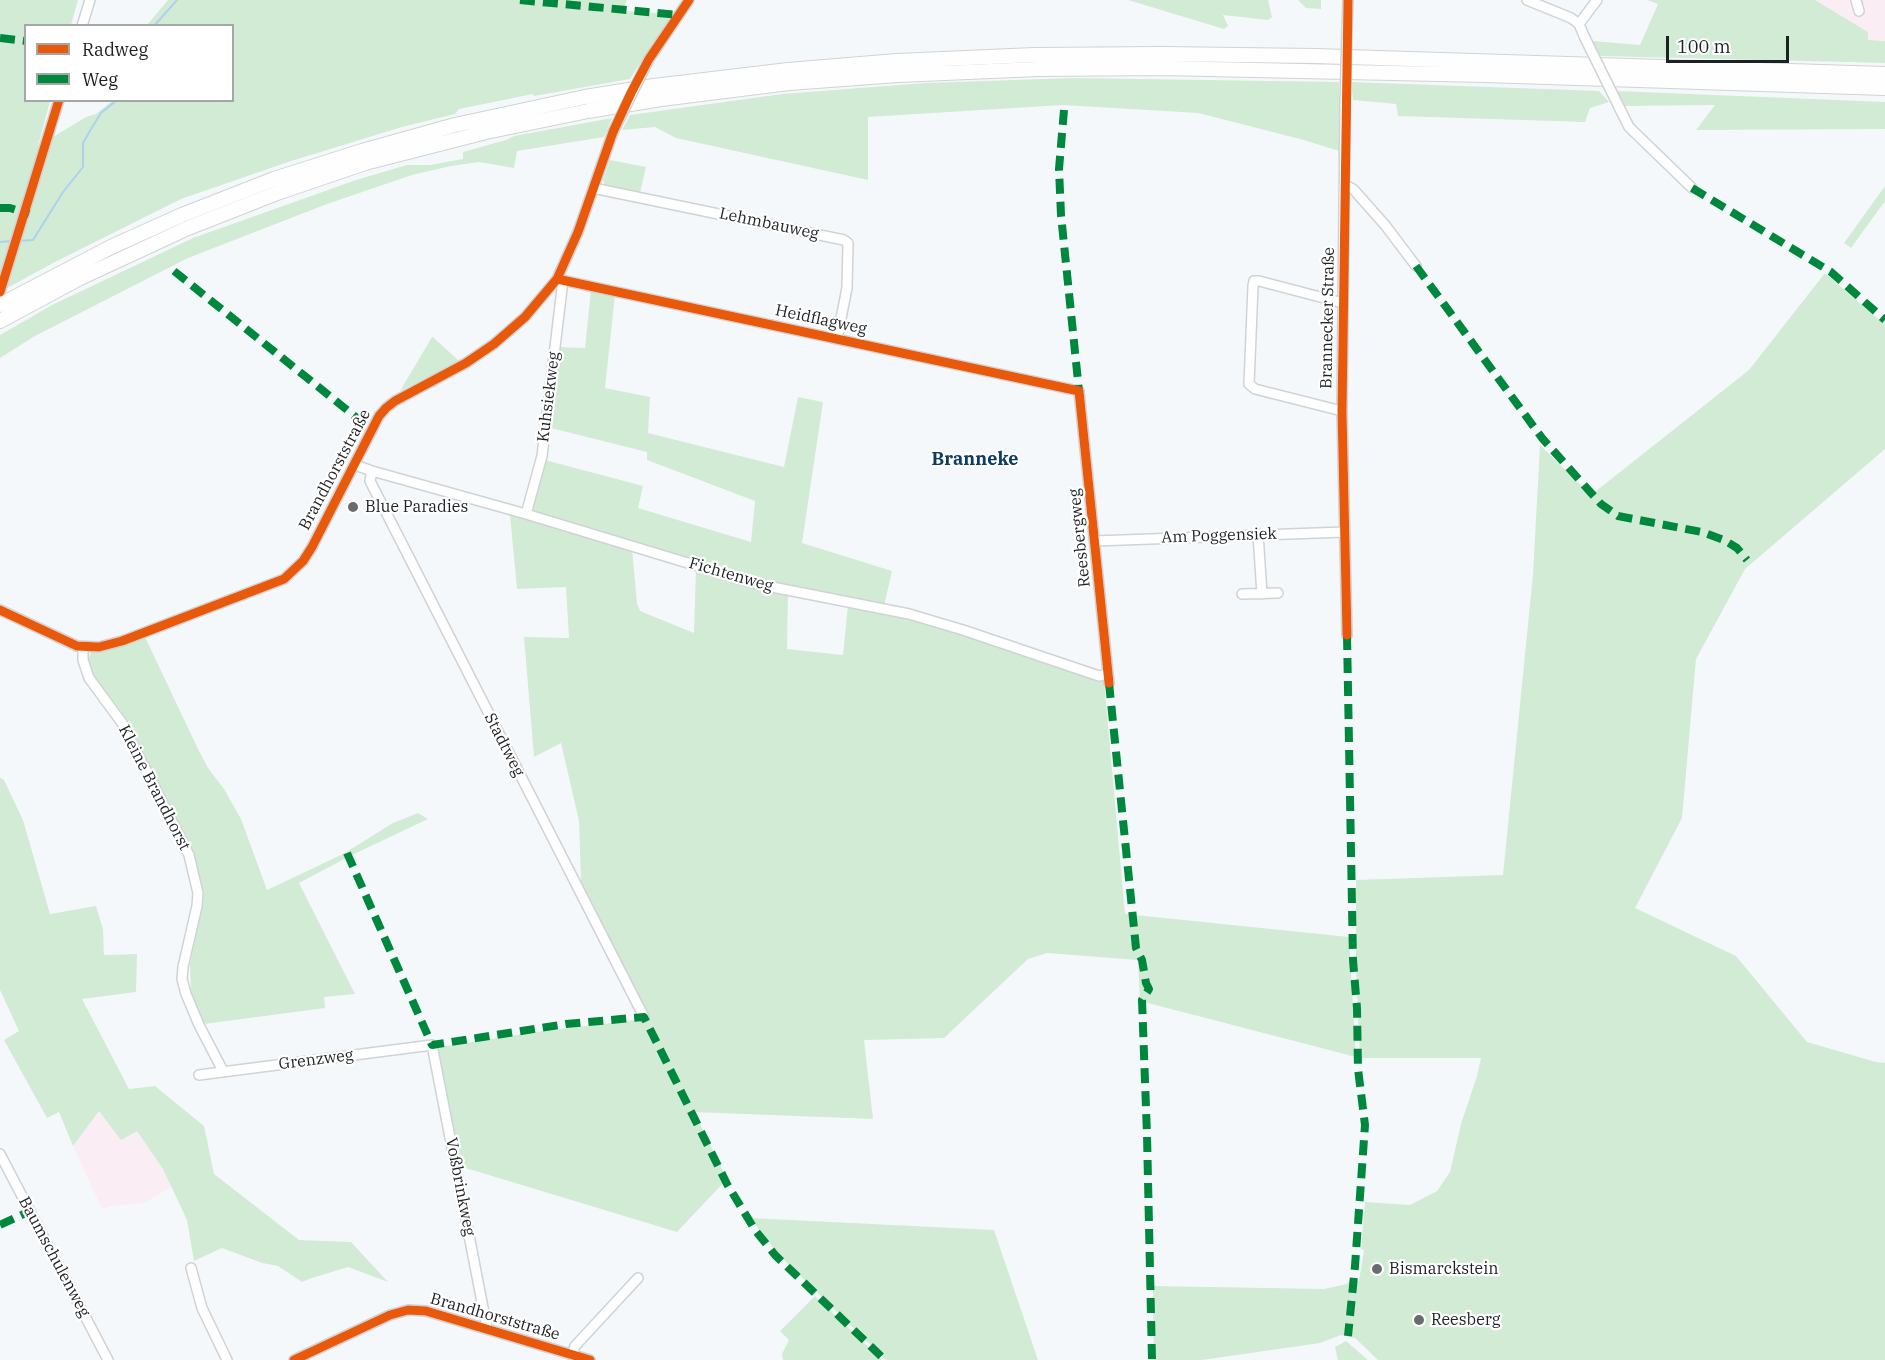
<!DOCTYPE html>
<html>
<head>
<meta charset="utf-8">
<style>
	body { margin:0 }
	#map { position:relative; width:1885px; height:1360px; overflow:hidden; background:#f5f8fb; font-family:"IBM Plex Serif",serif }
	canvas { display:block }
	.legend { position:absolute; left:24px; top:24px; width:210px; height:78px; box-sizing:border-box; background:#fff; border:2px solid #a5a6a7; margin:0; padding:8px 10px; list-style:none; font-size:18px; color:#1e2124 }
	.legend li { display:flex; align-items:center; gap:12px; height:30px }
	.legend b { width:30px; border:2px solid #a5a6a7 }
	.scale { position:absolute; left:1666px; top:36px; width:123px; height:27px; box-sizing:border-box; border:3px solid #1e2124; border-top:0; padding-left:8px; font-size:18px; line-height:21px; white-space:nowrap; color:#1e2124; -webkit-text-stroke:4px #fff; paint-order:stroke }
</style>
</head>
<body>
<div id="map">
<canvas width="1885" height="1360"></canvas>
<ul class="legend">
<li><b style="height:8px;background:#e8590c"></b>Radweg</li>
<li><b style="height:8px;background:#00873e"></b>Weg</li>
</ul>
<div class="scale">100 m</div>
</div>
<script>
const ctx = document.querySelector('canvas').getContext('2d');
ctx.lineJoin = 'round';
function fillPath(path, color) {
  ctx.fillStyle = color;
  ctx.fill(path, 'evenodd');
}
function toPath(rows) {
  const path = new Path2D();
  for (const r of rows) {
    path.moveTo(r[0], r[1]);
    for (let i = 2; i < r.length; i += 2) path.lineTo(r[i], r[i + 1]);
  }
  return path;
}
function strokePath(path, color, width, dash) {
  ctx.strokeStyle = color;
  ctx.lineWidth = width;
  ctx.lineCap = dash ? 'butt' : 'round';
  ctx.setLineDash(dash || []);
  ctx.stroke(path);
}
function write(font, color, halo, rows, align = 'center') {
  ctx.font = font + ' "IBM Plex Serif",serif';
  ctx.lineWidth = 4.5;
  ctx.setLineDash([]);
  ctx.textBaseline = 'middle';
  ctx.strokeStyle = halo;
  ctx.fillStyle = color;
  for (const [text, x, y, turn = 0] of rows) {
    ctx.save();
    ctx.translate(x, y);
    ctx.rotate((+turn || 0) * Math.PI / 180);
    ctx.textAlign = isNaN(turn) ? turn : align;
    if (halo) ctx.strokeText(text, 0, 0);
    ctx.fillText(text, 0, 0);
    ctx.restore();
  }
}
fillPath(toPath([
	[1815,0,1885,0,1885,41,1868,40,1868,32],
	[99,1110,137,1130,163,1169,172,1187,144,1203,111,1206,102,1209,73,1146]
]), '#faeef4');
fillPath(toPath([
	[0,0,78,0,71,25,26,26,26,100,50,101,38,146,86,117,96,114,112,101,232,100,232,26,147,25,168,0,627,0,623,11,674,14,645,55,630,79,534,96,533,94,459,109,455,114,402,127,291,161,181,199,53,263,0,292],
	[1128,0,1268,0,1272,17,1268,20,1223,15,1228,26,1224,29],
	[1298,0,1321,0,1321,9,1306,8],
	[1647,0,1815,0,1868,32,1868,40,1885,41,1885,63,1599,56,1593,41,1640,45,1658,4],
	[1073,78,1339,82,1339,151,1304,140,1198,113,1063,105,868,117,868,180,676,138,655,127,622,130,630,115,782,94,925,83],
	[1351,82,1599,91,1609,102,1590,108,1585,122,1398,116,1396,104,1353,100],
	[1617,91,1885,102,1885,129,1696,130,1715,105,1625,106],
	[612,118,604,137,517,151,514,168,479,162,451,166,412,175,327,204,188,258,35,336,0,358,0,335,52,305,193,238,356,180,407,165,430,165,463,159,463,152,506,140,514,136],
	[610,160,646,167,640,193,605,185,603,180],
	[1885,186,1885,201,1851,248,1844,243],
	[1825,273,1885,325,1885,449,1745,569,1696,659,1682,818,1635,908,1736,956,1807,1042,1876,1062,1885,1063,1885,1360,1378,1360,1355,1338,1341,1335,1320,1343,1202,1360,1154,1360,1153,1286,1324,1289,1347,1284,1350,1280,1359,1281,1364,1250,1361,1249,1365,1202,1410,1205,1437,1191,1450,1172,1461,1124,1477,1076,1481,1058,1360,1058,1356,967,1356,880,1503,875,1533,574,1540,445,1591,495,1749,370],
	[591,290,615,295,605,388,650,397,648,433,784,467,798,397,823,402,802,543,892,571,884,606,757,579,534,513,532,509,545,460,643,486,638,508,751,542,755,501,647,460,647,452,543,426,557,347,585,348],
	[433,337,459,361,400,391,432,337],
	[510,515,632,549,637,603,640,611,694,633,696,570,788,594,787,649,843,655,848,605,910,617,1104,681,1125,914,1349,937,1356,1057,1140,1001,1138,960,1047,953,1028,959,944,1038,864,1040,873,1119,694,1112,727,1179,677,1232,459,1166,436,1055,440,1047,543,1031,644,1019,581,882,579,821,561,743,534,757,524,637,569,638,566,587,517,589],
	[145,637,199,751,208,768,224,789,241,819,267,890,343,854,393,823,418,813,428,819,350,856,299,883,355,994,324,997,325,1008,204,1024,191,992,190,964,201,909,200,884,157,782,121,711,96,679,88,659,91,653],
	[0,778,4,780,23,820,50,914,96,906,103,929,104,955,137,954,136,992,82,999,129,1089,155,1086,204,1126,214,1174,299,1240,351,1242,388,1282,348,1267,309,1279,302,1282,278,1266,262,1263,222,1248,194,1261,187,1220,163,1169,137,1131,121,1140,99,1111,73,1146,59,1112,47,1118,4,1040,19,1031,0,990],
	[750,1218,994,1230,1038,1360,886,1360,779,1255],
	[815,1296,882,1360,783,1360,782,1354,789,1340,780,1331],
	[1346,1341,1368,1360,1338,1360,1335,1347]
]), '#d2ebd5');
strokePath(toPath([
	[154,26,177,0],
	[18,241,33,240,63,192,83,167,83,143,91,129,101,113,117,100],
	[0,242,12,241]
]), '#aed1ec', 2);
const minor = toPath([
	[1527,0,1571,18,1579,24,1584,36],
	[1856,0,1859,11],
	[1579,24,1597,0],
	[82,26,90,0],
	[1347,30,1348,0],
	[649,59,689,0],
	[1345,104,1342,411,1347,635],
	[1620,109,1629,127,1692,188],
	[1345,185,1353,189,1385,225,1416,266],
	[593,188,844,240,848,243,847,288,837,339],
	[557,279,1079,391,1109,683],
	[0,292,59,100],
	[1342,411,1255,389,1249,384,1253,286,1254,281,1259,281,1343,303],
	[355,465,372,471,526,514,757,584,909,614,963,630,1099,676,1108,674],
	[372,471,370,481,644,1017],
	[526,514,542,456,563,280],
	[1258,534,1262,594],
	[1095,541,1344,532],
	[1242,594,1278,593],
	[0,610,77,646,99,647,122,641,284,579,303,561,312,547,379,416,386,408,395,401,466,363,494,344,525,317,557,279,578,232,613,132],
	[83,647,83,660,89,678,122,723,189,855,198,893,197,906,183,967,182,979,186,994,199,1025,223,1071],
	[199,1075,432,1045,487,1328],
	[0,1154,108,1360],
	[191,1268,202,1308,227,1360],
	[572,1355,575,1346,638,1278],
	[294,1360,390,1315,408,1310,426,1311,590,1360]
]);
const highway = toPath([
	[0,305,111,247,182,215,274,179,362,151,455,125,585,97,654,86,788,70,897,61,1034,55,1162,54,1315,56,1885,74],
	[0,321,78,279,188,228,277,193,365,163,486,132,588,111,661,99,789,83,898,75,1038,69,1162,68,1485,75,1885,88]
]);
strokePath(minor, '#d0d3d6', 12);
strokePath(highway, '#d0d3d6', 16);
strokePath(minor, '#fefefe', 9);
strokePath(highway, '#fefefe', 14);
const minorBridge = toPath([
	[1584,36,1620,109],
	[1345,104,1347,30],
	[613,132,649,59]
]);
strokePath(minorBridge, '#d0d3d6', 12, []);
strokePath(minorBridge, '#fefefe', 9);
strokePath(toPath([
	[520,0,679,15],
	[0,38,26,41],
	[1064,110,1059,169,1061,215,1079,391],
	[1692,188,1831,272,1885,320],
	[0,208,10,208,29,214],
	[1416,266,1542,438,1601,504,1618,516,1702,532,1724,540,1737,548,1747,560],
	[174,271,372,430],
	[1347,635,1353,960,1357,1008,1358,1069,1365,1125,1355,1266,1348,1336],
	[1109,683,1135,938,1136,948,1142,960,1146,983,1149,989,1142,1000,1147,1135,1152,1360],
	[347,853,432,1045,566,1024,644,1017,727,1184,755,1230,775,1255,885,1360],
	[0,1225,30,1211]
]), '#00873e', 8, [15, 8]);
strokePath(toPath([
	[557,279,1079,391,1109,683],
	[0,292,59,100],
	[0,610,77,646,99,647,122,641,284,579,303,561,312,547,379,416,386,408,395,401,466,363,494,344,525,317,557,279,578,232,613,132,631,93,649,59,689,0],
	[1347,635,1342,411,1348,0],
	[294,1360,390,1315,408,1310,426,1311,590,1360]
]), '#e8590c', 9);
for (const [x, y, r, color] of [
	[353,507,6,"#696c6f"],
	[1377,1269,6,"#696c6f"],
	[1419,1320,6,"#696c6f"]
]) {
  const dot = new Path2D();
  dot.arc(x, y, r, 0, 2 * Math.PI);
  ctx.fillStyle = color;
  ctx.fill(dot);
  strokePath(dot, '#fff', 2);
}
write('16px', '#1e2124', '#fff', [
	["Lehmbauweg",769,224,12],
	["Brannecker Straße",1328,318,-89],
	["Heidflagweg",821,320,12],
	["Kuhsiekweg",549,397,-83],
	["Brandhorststraße",335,470,-62],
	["Am Poggensiek",1219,536,-2],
	["Reesbergweg",1080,538,-96],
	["Fichtenweg",731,575,16],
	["Stadtweg",504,745,63],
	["Kleine Brandhorst",154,788,63],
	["Grenzweg",316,1060,-7],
	["Voßbrinkweg",460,1187,79],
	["Baumschulenweg",54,1257,62],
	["Brandhorststraße",495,1317,16]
]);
write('16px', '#1e2124', '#fff', [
	["Blue Paradies",365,507],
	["Bismarckstein",1389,1269],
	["Reesberg",1431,1320]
], 'left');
write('bold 18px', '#0e3c60', '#fff', [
	["Branneke",975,460]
]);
</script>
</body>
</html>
